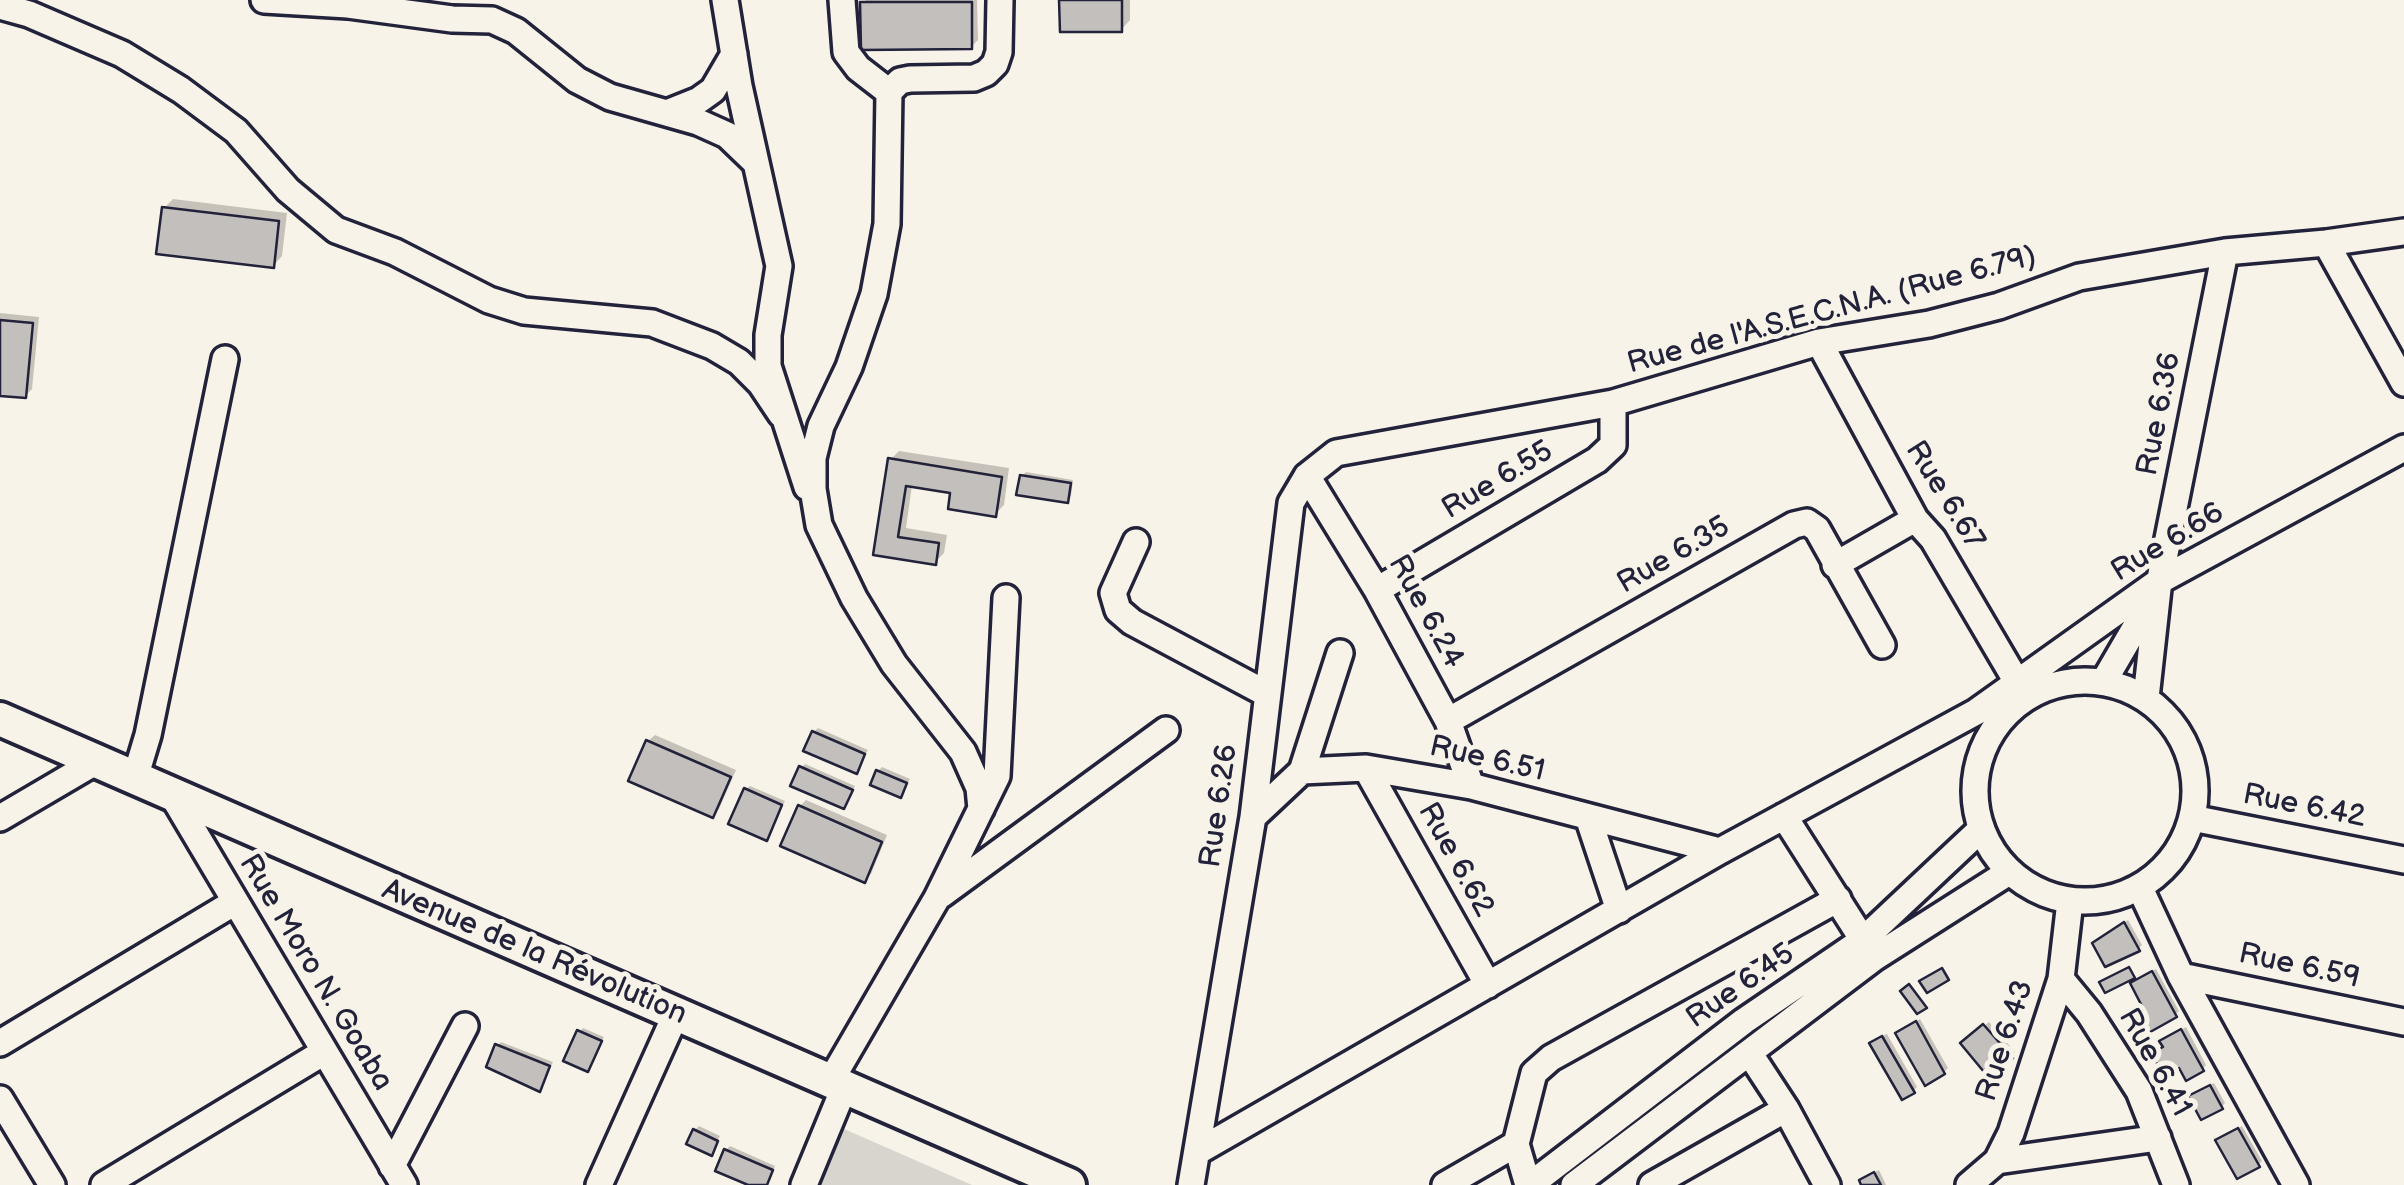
<!DOCTYPE html>
<html>
<head>
<meta charset="utf-8">
<style>
	body { margin:0 }
	canvas { display:block; background:#f7f3e8 }
</style>
</head>
<body>
<canvas width="2404" height="1185"></canvas>
<script>
const ctx = document.querySelector('canvas').getContext('2d');
ctx.lineJoin = 'round';
function fillPath(path, color) {
  ctx.fillStyle = color;
  ctx.fill(path, 'evenodd');
}
function toPath(rows) {
  const path = new Path2D();
  for (const r of rows) {
    if (r.length === 3) {
      path.moveTo(r[0] + r[2], r[1]);
      path.arc(r[0], r[1], r[2], 0, 2 * Math.PI);
      continue;
    }
    path.moveTo(r[0], r[1]);
    for (let i = 2; i < r.length; i += 2) path.lineTo(r[i], r[i + 1]);
  }
  return path;
}
function strokePath(path, color, width, dash) {
  ctx.strokeStyle = color;
  ctx.lineWidth = width;
  ctx.lineCap = dash ? 'butt' : 'round';
  ctx.setLineDash(dash || []);
  ctx.stroke(path);
}
function write(font, color, halo, rows, align = 'center') {
  ctx.font = font + ' "Balsamiq Sans",sans-serif';
  ctx.lineWidth = 10;
  ctx.setLineDash([]);
  ctx.textBaseline = 'middle';
  ctx.strokeStyle = halo;
  ctx.fillStyle = color;
  for (const [text, x, y, turn = 0] of rows) {
    ctx.save();
    ctx.translate(x, y);
    ctx.rotate((+turn || 0) * Math.PI / 180);
    ctx.textAlign = isNaN(turn) ? turn : align;
    if (halo) ctx.strokeText(text, 0, 0);
    ctx.fillText(text, 0, 0);
    ctx.restore();
  }
}
fillPath(toPath([
	[835,1125,972,1185,812,1185]
]), '#d8d5cf');
fillPath(toPath([
	[866,0,977,0,978,40,971,47,863,3],
	[1062,0,1130,0,1130,20,1121,30],
	[173,199,287,213,282,256,273,266,164,208],
	[0,313,39,317,32,389,25,396,0,393],
	[899,451,1009,468,1004,505,995,514,953,491,912,485,906,528,947,535,944,553,935,562,876,553,890,460],
	[1026,472,1073,480,1071,496,1067,500,1022,476],
	[818,728,868,750,856,771,814,732],
	[655,735,736,770,719,809,712,815,648,741],
	[805,764,855,786,847,802,801,768],
	[882,767,910,779,900,795,878,771],
	[750,786,785,801,766,838,746,789],
	[806,800,887,835,871,874,864,880,800,806],
	[2128,920,2142,945,2138,949,2099,940],
	[2156,969,2179,1011,2175,1015,2149,1013,2137,980],
	[1920,1019,1948,1068,1944,1072,1902,1030],
	[1989,1022,2015,1052,1990,1074,1964,1044],
	[2186,1027,2206,1065,2203,1069,2180,1064,2158,1050,2165,1046,2166,1038],
	[583,1028,604,1037,588,1069,579,1032],
	[1887,1034,1917,1087,1913,1091,1876,1039],
	[501,1042,553,1062,539,1089,497,1046],
	[2214,1083,2225,1103,2221,1107,2195,1093],
	[699,1126,720,1136,711,1153,695,1130],
	[2242,1126,2262,1161,2258,1165,2222,1137],
	[730,1146,775,1166,767,1185,755,1185,726,1150],
	[1879,1170,1886,1185,1864,1185,1865,1177]
]), '#0003');
const building = toPath([
	[1059,0,1122,0,1122,32,1060,32,1059,0],
	[860,2,972,2,972,49,861,50,860,2],
	[162,207,279,221,274,268,156,254,162,207],
	[0,320,33,323,26,398,0,396,0,320],
	[888,458,1002,477,996,517,948,509,950,493,906,486,898,537,939,543,936,565,873,555,888,458],
	[1020,475,1071,483,1068,503,1016,495,1020,475],
	[812,731,865,754,857,774,803,751,812,731],
	[646,740,731,777,713,818,628,781,646,740],
	[799,766,853,790,844,809,790,786,799,766],
	[876,770,907,783,901,798,870,785,876,770],
	[744,788,782,805,767,841,728,824,744,788],
	[798,805,882,842,865,883,780,846,798,805],
	[2124,922,2140,951,2105,967,2092,943,2124,922],
	[2129,967,2135,978,2105,993,2099,982,2129,967],
	[1942,968,1949,980,1927,993,1919,981,1942,968],
	[2152,971,2177,1017,2143,1036,2135,1020,2146,1014,2130,983,2152,971],
	[1909,984,1927,1008,1917,1014,1900,991,1909,984],
	[1916,1021,1945,1074,1925,1086,1895,1033,1916,1021],
	[1983,1024,2013,1058,1989,1078,1960,1043,1983,1024],
	[2181,1029,2204,1071,2186,1081,2179,1068,2164,1076,2151,1053,2163,1047,2159,1041,2181,1029],
	[577,1030,602,1041,588,1072,563,1061,577,1030],
	[1882,1036,1915,1093,1902,1100,1869,1043,1882,1036],
	[495,1044,550,1066,540,1092,486,1067,495,1044],
	[2210,1085,2223,1109,2201,1120,2188,1096,2210,1085],
	[2238,1128,2260,1167,2237,1179,2215,1140,2238,1128],
	[693,1129,718,1141,712,1156,686,1144,693,1129],
	[724,1149,773,1170,767,1185,748,1185,715,1171,724,1149],
	[1874,1172,1881,1185,1861,1185,1859,1180,1874,1172]
]);
fillPath(building, '#c2bfbd');
strokePath(building, '#22223b', 2.5);
const minor = toPath([
	[264,0,348,5,452,19,492,20,516,31,577,80,610,97,698,122,727,135,754,161],
	[725,0,739,86,779,266,768,335,768,366,807,487],
	[842,0,846,52,858,68,889,92],
	[0,6,29,14,122,54,181,90,236,131,288,190,336,230,395,252,489,300,524,311,652,323,712,346,739,362,761,384,781,414],
	[669,112,699,100,713,90,734,54],
	[2326,243,2404,383],
	[1819,342,1915,519,1933,539,2017,682],
	[1307,476,1377,590,1448,721,1471,786],
	[1136,542,1113,593,1118,610,1132,622,1267,694],
	[1835,565,1915,519],
	[1377,590,1597,460,1613,445,1613,403],
	[2085,791,110],
	[2104,681,2153,597],
	[2146,698,2158,589,2225,252],
	[1448,721,1794,525,1807,522,1817,529,1882,645],
	[1366,768,1488,985],
	[1302,771,1340,653],
	[135,778,148,735,225,359],
	[171,793,404,1185],
	[981,809,979,788,963,752,894,664,854,598,819,525,813,489,813,458,821,426,849,367,874,294,887,224,889,92,900,81,910,79,974,78,986,73,995,64,999,52,1000,0],
	[1784,816,1870,951],
	[1253,817,1302,771,1366,768,1471,786,1720,851],
	[1588,817,1619,910],
	[0,818,97,761],
	[2192,818,2404,860],
	[2140,888,2181,976,2296,1185],
	[941,895,1166,730],
	[2181,976,2404,1022],
	[2061,979,2089,1013,2139,1091,2176,1185],
	[0,1043,235,902],
	[1750,1054,1786,1109,1827,1185],
	[830,1082,937,898,997,776,1006,598],
	[0,1099,52,1185],
	[1197,1152,1720,851,1976,712,2161,580,2404,448],
	[1997,1161,2158,1138],
	[392,1166,465,1026],
	[104,1185,324,1052],
	[599,1185,676,1014],
	[804,1185,844,1088],
	[1191,1185,1253,817,1291,503,1307,476,1336,453,1613,403,1819,342,1929,324,1999,306,2079,277,2225,252,2326,243,2404,232],
	[1445,1185,1516,1144],
	[1528,1185,1516,1144,1534,1073,1551,1058,1838,899],
	[1530,1185,1744,1021,1863,940,1979,831],
	[1574,1185,1874,958,2009,872],
	[1652,1185,1786,1109],
	[1969,1185,1997,1161,2011,1133,2061,979,2070,901]
]);
const major = toPath([
	[0,719,1069,1185]
]);
strokePath(minor, '#22223b', 32);
strokePath(major, '#22223b', 40);
strokePath(minor, '#f7f3e8', 25);
strokePath(major, '#f7f3e8', 32);
write('30px', '#22223b', '#f7f3e8', [
	["Rue de l'A.S.E.C.N.A. (Rue 6.79)",1832,311,-15],
	["Rue 6.36",2160,414,-79],
	["Rue 6.55",1498,481,-31],
	["Rue 6.67",1944,496,58],
	["Rue 6.66",2168,543,-31],
	["Rue 6.35",1674,556,-30],
	["Rue 6.24",1425,612,61],
	["Rue 6.51",1487,760,13],
	["Rue 6.26",1220,806,-82],
	["Rue 6.42",2304,807,11],
	["Rue 6.62",1455,860,61],
	["Avenue de la Révolution",534,953,23],
	["Rue 6.59",2299,967,12],
	["Rue Moro N. Goaba",315,973,59],
	["Rue 6.45",1741,987,-35],
	["Rue 6.43",2006,1041,-72],
	["Rue 6.41",2154,1063,61]
]);
</script>
</body>
</html>
